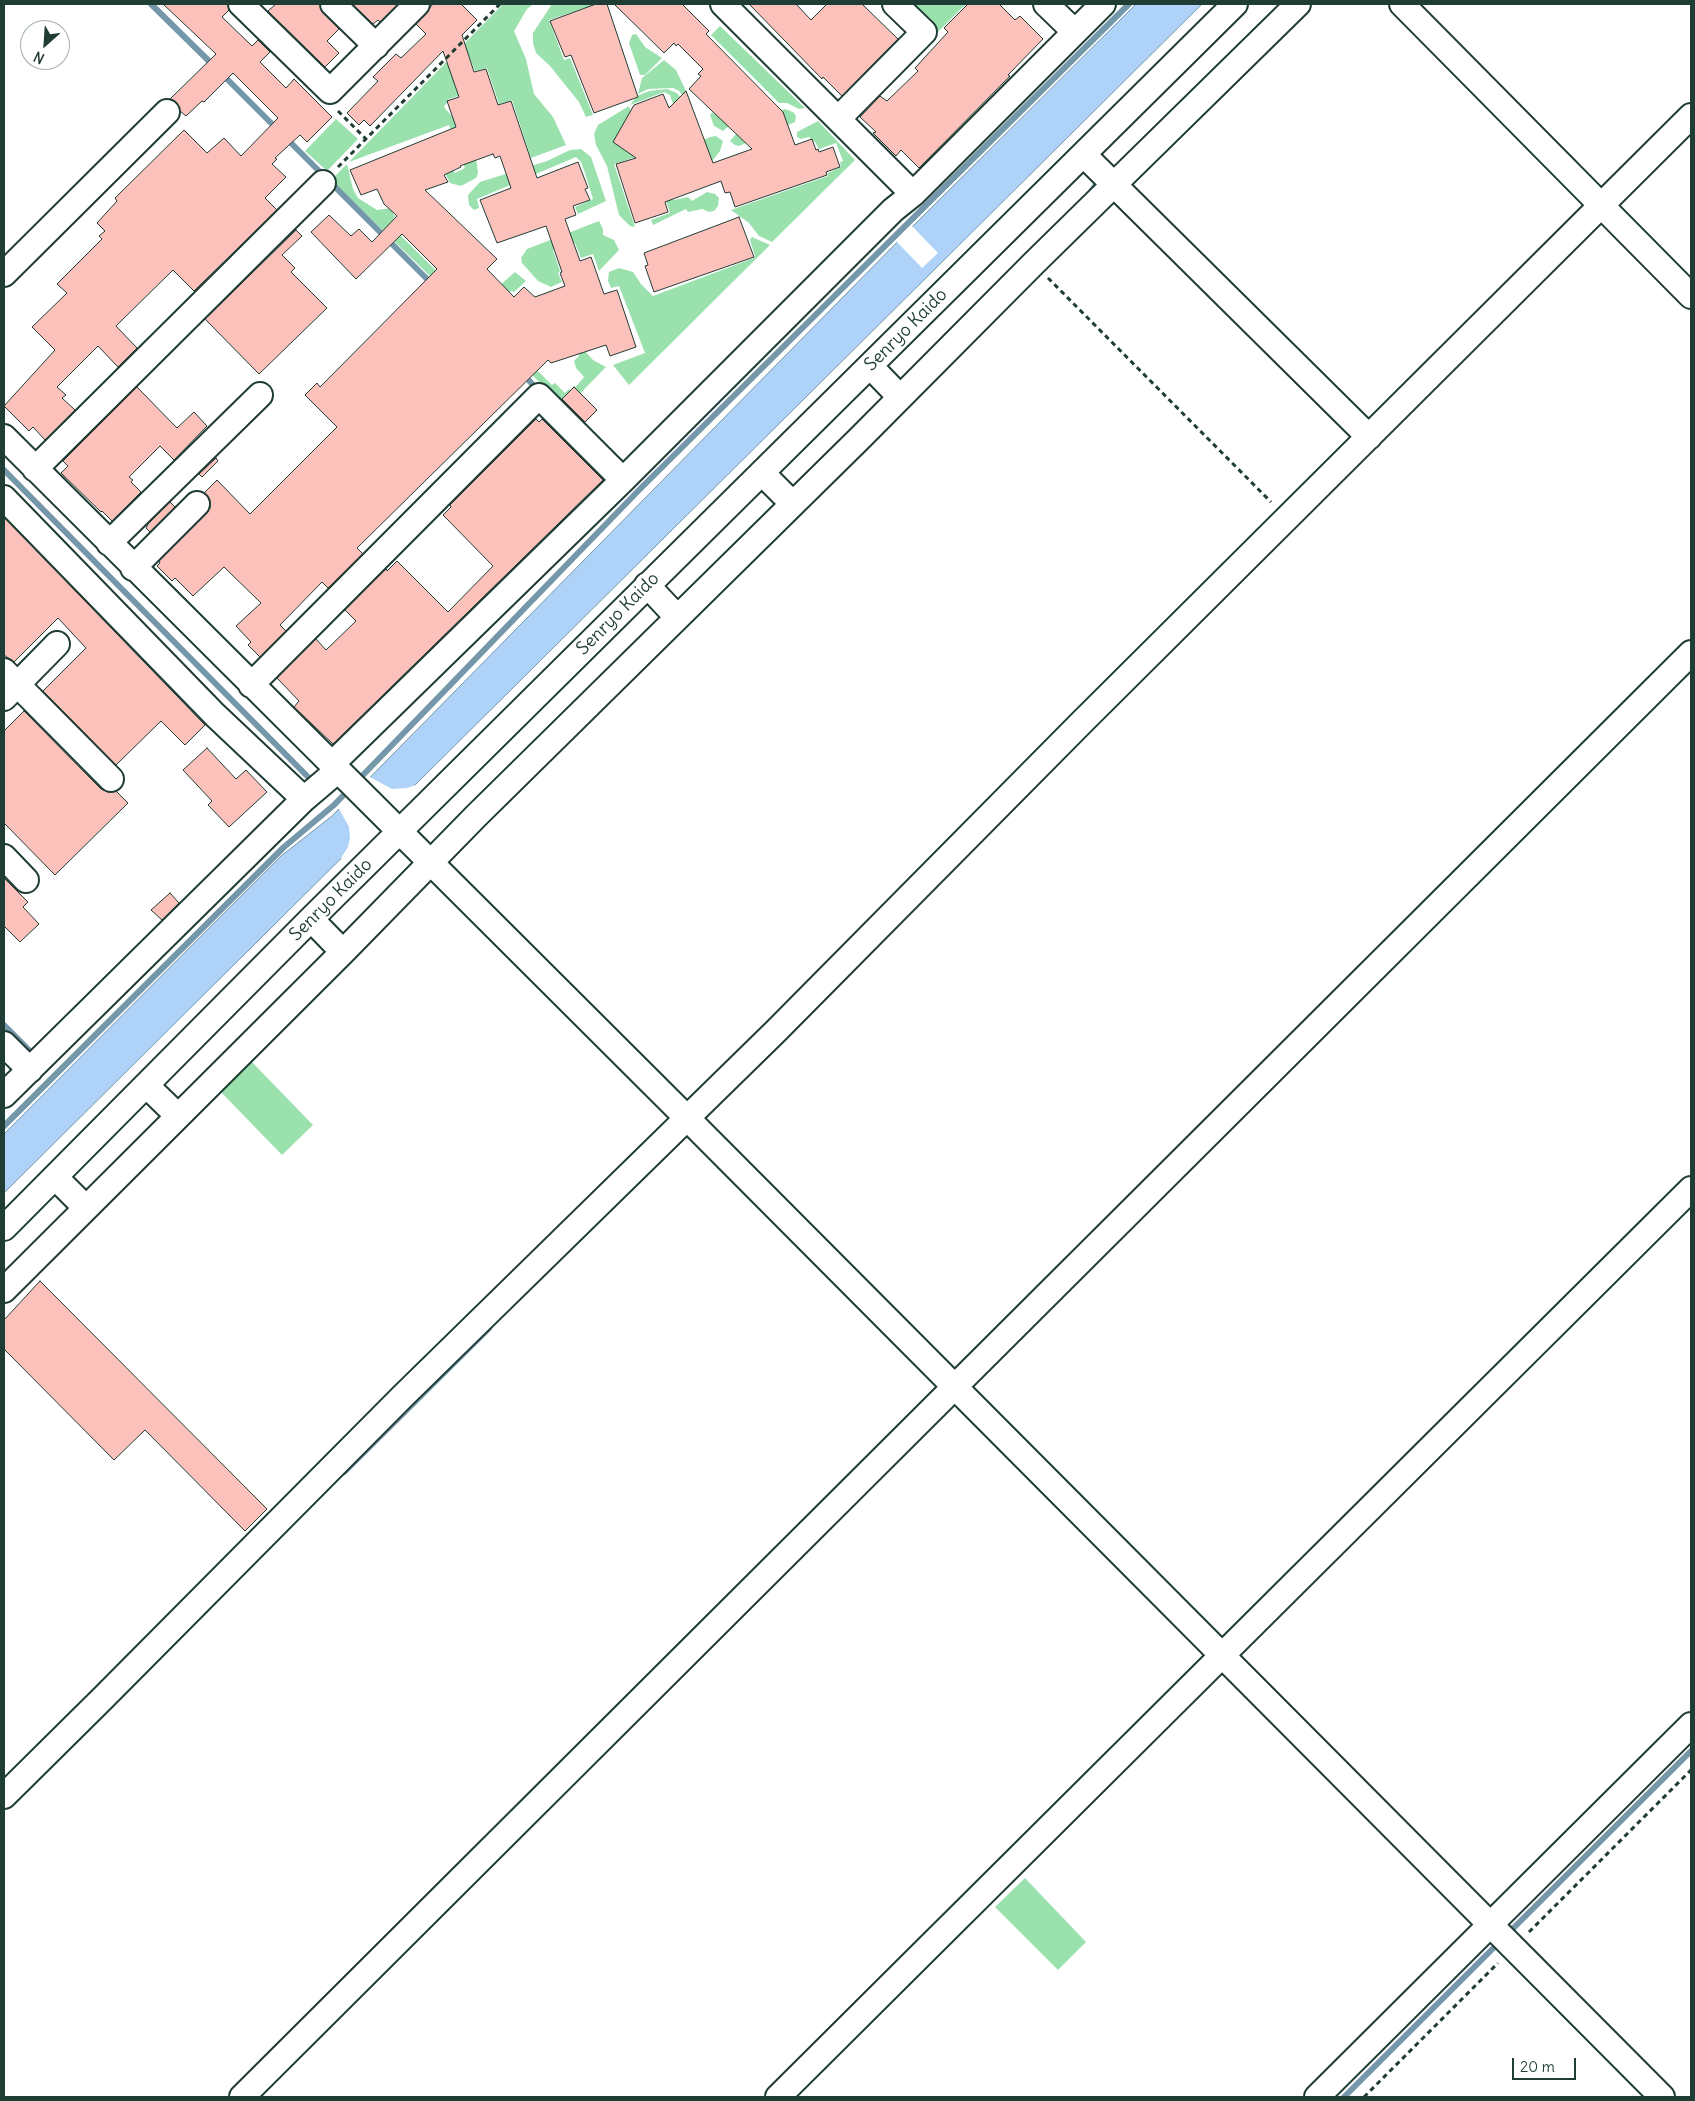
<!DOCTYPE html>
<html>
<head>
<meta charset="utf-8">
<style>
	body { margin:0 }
	#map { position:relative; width:1695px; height:2101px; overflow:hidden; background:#fff; font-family:Delius,sans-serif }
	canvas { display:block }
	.frame { position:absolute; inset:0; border:5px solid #1f3d34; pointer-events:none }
	.north { position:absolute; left:20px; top:20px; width:50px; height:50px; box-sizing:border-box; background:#fff; border:1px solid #a5b1ae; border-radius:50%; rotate:206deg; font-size:14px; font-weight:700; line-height:20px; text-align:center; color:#1f3d34 }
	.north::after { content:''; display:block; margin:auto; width:18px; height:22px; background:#1f3d34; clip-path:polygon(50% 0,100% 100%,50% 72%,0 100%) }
	.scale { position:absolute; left:1512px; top:2058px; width:64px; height:22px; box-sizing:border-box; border:2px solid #1f3d34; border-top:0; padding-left:6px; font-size:15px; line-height:18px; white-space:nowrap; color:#1f3d34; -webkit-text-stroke:4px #fff; paint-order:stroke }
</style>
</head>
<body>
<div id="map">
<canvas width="1695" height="2101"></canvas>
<div class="frame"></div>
<div class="north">N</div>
<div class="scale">20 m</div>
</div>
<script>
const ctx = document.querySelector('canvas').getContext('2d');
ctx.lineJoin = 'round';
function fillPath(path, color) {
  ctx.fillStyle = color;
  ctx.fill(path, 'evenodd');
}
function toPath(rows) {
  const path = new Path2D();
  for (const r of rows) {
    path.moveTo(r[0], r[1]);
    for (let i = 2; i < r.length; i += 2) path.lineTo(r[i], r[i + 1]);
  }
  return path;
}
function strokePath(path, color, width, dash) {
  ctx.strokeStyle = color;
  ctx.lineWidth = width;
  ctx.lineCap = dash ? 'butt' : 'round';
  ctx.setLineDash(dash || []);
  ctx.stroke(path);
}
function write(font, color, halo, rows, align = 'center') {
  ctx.font = font + ' Delius,sans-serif';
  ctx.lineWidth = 4;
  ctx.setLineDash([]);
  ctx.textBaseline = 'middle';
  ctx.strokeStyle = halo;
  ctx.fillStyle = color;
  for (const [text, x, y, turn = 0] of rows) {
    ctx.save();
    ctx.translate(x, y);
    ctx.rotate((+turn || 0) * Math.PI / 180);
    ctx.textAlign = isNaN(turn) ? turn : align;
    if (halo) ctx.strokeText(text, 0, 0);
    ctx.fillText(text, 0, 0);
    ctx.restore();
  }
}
fillPath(toPath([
	[503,4,533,4,527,9,514,31,526,59,534,94,553,117,566,145,531,158,512,100,499,104,487,68,475,71,469,56,449,63,458,96,449,99,444,107,468,135,477,164,478,173,476,178,461,186,450,183,444,171,450,165,455,173,465,168,449,125,349,162],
	[552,4,596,4,603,18,590,23,584,8,549,20,564,60,570,58,593,115,586,117,579,102,550,66,536,53,533,43,533,33],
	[913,4,966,4,937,33,913,8],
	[720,26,805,108,799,109,787,103,779,103,711,35],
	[636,34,645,47,662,58,645,75,640,75,629,43,632,35],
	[664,60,676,70,687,93,689,99,687,100,679,91,673,88,648,89,638,94,642,78],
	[667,89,677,93,681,98,674,107,670,95,664,92,630,105,637,96,649,91],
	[629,106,644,144,654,151,614,164,635,227,630,226,619,215,607,166,596,145,594,134,598,125],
	[785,109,793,112,796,116,795,122,739,146,735,145,730,141,745,124,764,133,784,114,781,110],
	[713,112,714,114,737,119,723,131,714,126,710,115],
	[336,119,358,139,327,171,305,151],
	[818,121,855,160,772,242,759,236,749,223,731,210,828,176,828,173,841,167,840,162,843,161,836,143,819,149,815,142,809,137,801,139,797,137,797,132],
	[716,136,723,141,720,151,713,160,700,165,693,145,710,137],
	[581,149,591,157,606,201,578,214,575,207,593,199,585,173,581,162,576,157,477,199,479,208,474,210,469,205,468,195,480,182,547,161,570,150],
	[347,164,353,189,358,198,377,210,399,207,393,214,395,216,392,221,401,231,399,234,552,385,555,383,565,393,569,389,572,391,584,377,576,368,574,361,579,356,579,352,584,350,593,360,606,367,566,408,331,180],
	[707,192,715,194,719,198,718,206,714,211,709,212,702,209,688,212,686,209,653,225,651,220,670,213,664,193,674,200,688,197,692,201],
	[599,221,603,229,603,235,614,240,619,250,599,271,593,254,581,258,575,243,553,250,560,271,558,273,562,282,551,287,538,281,522,263,521,258,527,249],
	[752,237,770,245,629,385,613,365,645,353,619,286,611,288,608,281,609,272,619,268,633,272,641,284,653,296,754,258,755,256,750,240],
	[515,272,526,281,514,292,511,291,507,295,499,286],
	[249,1059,313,1125,282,1155,218,1089],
	[1025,1878,1086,1942,1058,1970,995,1907]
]), '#9be1ae');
const water = toPath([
	[1136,4,1202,4,4,1193,4,1134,281,856,332,816,912,227,1136,4]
]);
fillPath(water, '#afd3f8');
strokePath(water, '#7597aa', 1);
fillPath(toPath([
	[1133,4,1135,4,911,225,938,253,922,268,896,241],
	[368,776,392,789,407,788,422,783,343,859,341,858,348,847,350,838,349,827,338,807]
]), '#fff');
strokePath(toPath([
	[151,4,215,67],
	[222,74,277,129],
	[285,137,432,284],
	[1088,196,1101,178],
	[523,374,534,386],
	[4,470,313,782],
	[4,1025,29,1050],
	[4,1126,284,847,334,805,640,489,1129,4],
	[344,1472,489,1328],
	[1344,2097,1691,1751]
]), '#7597aa', 6);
const building = toPath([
	[163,4,228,4,229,10,222,17,252,46,258,40,270,52,260,62,286,88,294,79,332,117,307,142,300,135,275,158,277,159,272,164,286,177,265,198,277,210,194,291,173,270,116,326,137,348,118,367,98,346,57,387,66,395,62,398,75,410,45,440,33,427,29,431,4,406,55,350,32,327,67,293,57,284,102,239,99,236,105,231,97,223,117,201,115,198,184,130,207,153,224,138,241,156,278,118,233,73,204,102,202,101,186,116,180,111,177,103,170,99,216,54,163,4],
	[276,4,320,4,323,13,339,29,327,41,339,53,325,67,268,11,276,4],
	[352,4,398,4,380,22,378,20,373,24,352,4],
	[433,4,461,4,477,20,462,35,474,72,486,69,498,105,511,101,537,178,578,162,588,188,585,189,590,200,573,206,576,215,565,219,580,261,591,257,604,294,617,290,636,347,610,356,606,345,551,363,548,360,357,548,363,554,328,588,322,582,280,625,286,631,260,657,248,645,251,642,236,626,261,603,224,567,193,596,175,578,172,581,157,566,160,563,159,561,207,513,210,508,210,501,204,493,217,480,250,514,337,427,305,395,317,383,320,387,437,269,402,234,356,279,311,232,329,215,351,236,359,229,372,242,397,216,384,204,377,189,361,195,350,170,456,127,447,101,459,97,443,51,370,126,364,120,359,125,347,113,378,81,373,77,396,54,401,58,426,34,416,24,433,4],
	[493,154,495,158,500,156,511,188,480,200,497,243,546,226,562,272,560,273,565,286,535,297,524,287,514,297,487,269,497,259,425,190,448,182,444,175,461,167,460,166,493,154],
	[596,4,607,4,638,97,594,113,571,55,565,57,550,21,596,4],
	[614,4,682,4,709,31,706,34,783,112,795,145,812,139,816,150,818,149,819,152,833,147,840,167,826,172,827,175,735,207,730,192,725,193,721,181,665,202,668,212,635,223,616,164,636,158,613,142,634,105,663,94,669,108,686,91,713,163,752,149,689,89,701,76,698,74,703,69,678,44,676,46,674,43,664,53,614,4],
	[749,4,796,4,811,20,827,4,862,4,898,39,842,96,823,77,822,79,749,4],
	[968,4,999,4,1015,20,1020,16,1043,39,1008,75,1010,76,919,168,901,150,896,156,873,133,876,132,860,117,880,96,887,101,918,71,915,68,948,32,944,28,968,4],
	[739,217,754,257,654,292,645,266,648,265,644,253,739,217],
	[296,230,302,236,282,255,295,268,291,272,327,308,259,374,205,319,296,230],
	[137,387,177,428,194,412,207,426,174,460,160,446,129,477,133,480,131,482,141,492,112,521,102,511,101,512,61,473,68,466,63,461,137,387],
	[574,387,597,410,585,422,562,399,574,387],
	[536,419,539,422,542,419,603,480,333,744,294,707,299,701,277,678,316,639,326,650,356,621,345,610,386,569,387,571,397,561,448,612,493,566,443,515,451,507,450,505,536,419],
	[216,458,218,461,202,477,199,474,216,458],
	[170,502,175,507,150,532,146,528,148,524,170,502],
	[4,517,205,725,185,745,161,721,116,765,43,691,86,648,58,618,14,662,4,655,4,517],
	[24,711,101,789,108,792,116,791,128,803,55,875,4,823,4,731,24,711],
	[207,748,236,779,246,770,267,792,229,827,208,805,212,801,183,770,207,748],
	[4,878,28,902,23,907,39,924,20,942,4,926,4,878],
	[170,893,179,903,162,920,151,910,170,893],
	[40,1281,267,1509,245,1531,145,1430,114,1460,4,1349,4,1320,40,1281]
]);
fillPath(building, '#fdc1bc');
strokePath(building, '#1f3d34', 1);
const minor = toPath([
	[241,4,330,91,417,4],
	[333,4,376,46],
	[723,4,913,194],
	[1046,4,1075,32],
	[1402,4,1691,296],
	[838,119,924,32,895,4],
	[1084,155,1369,437],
	[4,274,167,112],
	[870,366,900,397],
	[4,437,692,1123,1662,2097],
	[35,469,323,183],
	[762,473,793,504],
	[4,498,215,715,304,799],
	[109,543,260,395],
	[133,568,197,504],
	[647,585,677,617],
	[4,671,111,779],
	[251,685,539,396,623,480],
	[4,698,57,644],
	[331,765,623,480,893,210,913,194,1103,4],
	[4,857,26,880],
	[311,919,343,952],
	[4,1044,30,1070],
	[146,1085,178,1116],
	[4,1095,304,799,337,771],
	[55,1177,86,1208],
	[4,1228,311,919,1235,4],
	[4,1290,343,952,476,816,860,438,1034,263,1298,4],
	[4,1796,103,1698,403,1396,776,1031,1082,722,1691,116],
	[242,2097,1691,653],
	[778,2097,1691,1189],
	[1317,2097,1691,1725]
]);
strokePath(minor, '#1f3d34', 28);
strokePath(toPath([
	[338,111,366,139],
	[338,167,500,4],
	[1048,278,1271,502],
	[1529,1932,1691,1770],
	[1364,2097,1498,1963]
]), '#1f3d34', 3, [5, 4]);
strokePath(minor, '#fff', 24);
write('18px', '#1f3d34', '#fff', [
	["Senryo Kaido",906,330,-45],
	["Senryo Kaido",618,614,-45],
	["Senryo Kaido",331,900,-45]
]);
</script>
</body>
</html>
